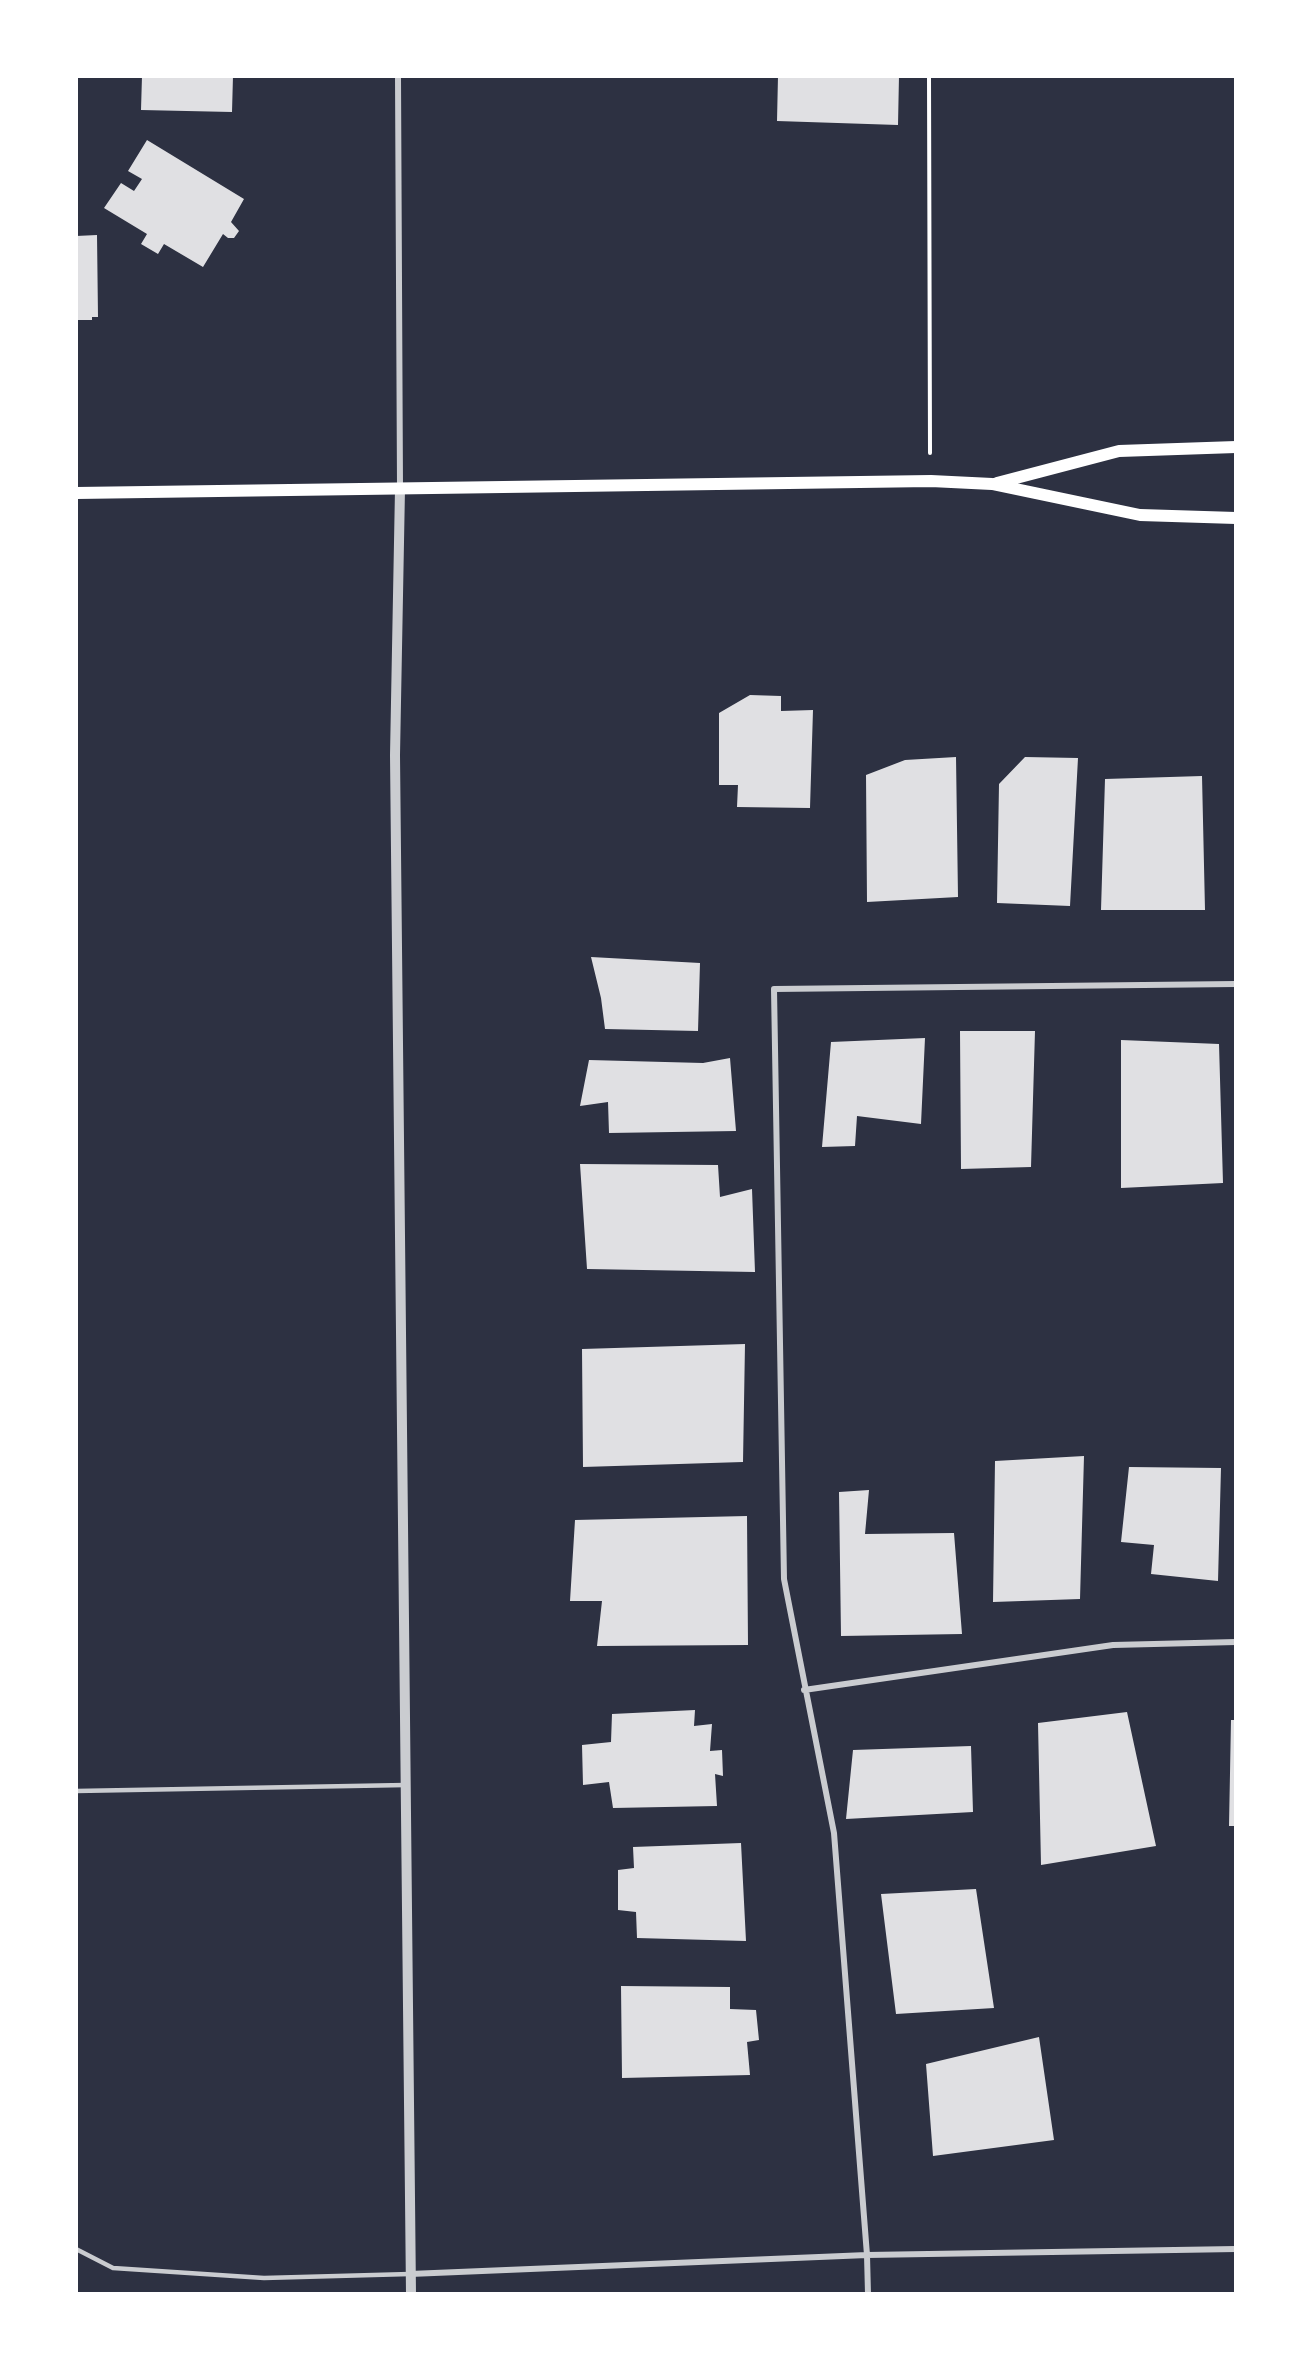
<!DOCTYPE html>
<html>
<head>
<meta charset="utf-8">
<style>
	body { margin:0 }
	#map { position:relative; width:1312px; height:2370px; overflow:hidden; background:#2d3142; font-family:"Open Sans",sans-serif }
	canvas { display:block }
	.frame { position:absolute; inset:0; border:78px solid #fff; pointer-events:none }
</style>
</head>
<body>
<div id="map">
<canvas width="1312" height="2370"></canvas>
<div class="frame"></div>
</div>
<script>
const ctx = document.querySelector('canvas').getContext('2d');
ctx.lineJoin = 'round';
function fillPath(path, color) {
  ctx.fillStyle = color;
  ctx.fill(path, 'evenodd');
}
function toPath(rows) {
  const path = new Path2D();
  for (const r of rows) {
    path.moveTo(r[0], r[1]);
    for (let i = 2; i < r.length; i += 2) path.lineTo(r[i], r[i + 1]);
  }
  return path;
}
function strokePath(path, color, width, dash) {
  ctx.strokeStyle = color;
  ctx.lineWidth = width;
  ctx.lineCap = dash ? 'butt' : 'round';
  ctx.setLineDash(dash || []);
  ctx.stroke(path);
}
fillPath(toPath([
	[142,76,233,76,232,112,141,110],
	[778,76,899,76,898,125,777,121],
	[147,140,244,199,231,222,239,231,234,238,228,238,223,234,203,267,164,244,158,254,141,244,147,234,104,208,121,183,134,191,142,179,128,171],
	[97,235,98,317,92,317,92,320,76,320,76,236],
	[750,695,781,696,781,711,813,710,810,808,737,807,738,785,719,785,719,713],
	[956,757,958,897,867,902,866,775,905,760],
	[1025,757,1078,758,1070,906,997,903,999,784],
	[1202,776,1205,910,1101,910,1105,779],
	[591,957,700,963,698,1031,605,1029,601,998],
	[960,1031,1035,1031,1031,1167,961,1169],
	[925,1038,921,1124,857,1116,855,1146,822,1147,831,1042],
	[1121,1040,1219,1044,1223,1183,1121,1188],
	[730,1058,736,1131,609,1133,608,1102,580,1106,589,1060,703,1063],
	[580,1164,718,1165,720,1197,752,1189,755,1272,587,1269],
	[745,1344,743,1462,583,1467,582,1349],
	[1084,1456,1080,1599,993,1602,995,1461],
	[1129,1467,1221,1468,1218,1581,1151,1574,1154,1545,1121,1542],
	[869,1490,865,1534,954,1533,962,1634,841,1636,839,1492],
	[747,1516,748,1645,597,1646,602,1601,570,1601,575,1520],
	[695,1710,694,1726,712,1724,710,1751,722,1750,723,1776,715,1774,717,1806,613,1808,609,1782,583,1785,582,1745,611,1742,612,1714],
	[1127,1712,1156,1846,1041,1865,1038,1723],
	[1231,1720,1236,1720,1236,1826,1229,1826],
	[971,1746,973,1812,846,1819,853,1750],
	[741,1843,746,1941,637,1938,636,1912,618,1910,618,1870,634,1868,633,1847],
	[976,1889,994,2008,896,2014,881,1894],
	[621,1986,730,1987,730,2009,756,2010,759,2040,747,2042,750,2075,622,2078],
	[1039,2037,1054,2140,933,2156,926,2064]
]), '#e0e0e3');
strokePath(toPath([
	[929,76,930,453]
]), '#fff', 4);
strokePath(toPath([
	[76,1791,406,1785],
	[76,2249,113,2268,264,2278,410,2274]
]), '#caccd0', 4.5);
strokePath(toPath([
	[398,76,400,488],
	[804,1690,1113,1645,1236,1642],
	[410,2274,867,2255,1236,2249],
	[868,2294,867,2255,834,1833,784,1579,774,989,1236,984]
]), '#caccd0', 6);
strokePath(toPath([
	[400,489,395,755,411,2294]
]), '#caccd0', 10);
strokePath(toPath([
	[997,483,1119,451,1236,447],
	[76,493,931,481,992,484,1140,515,1236,518]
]), '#fff', 12);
</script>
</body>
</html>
